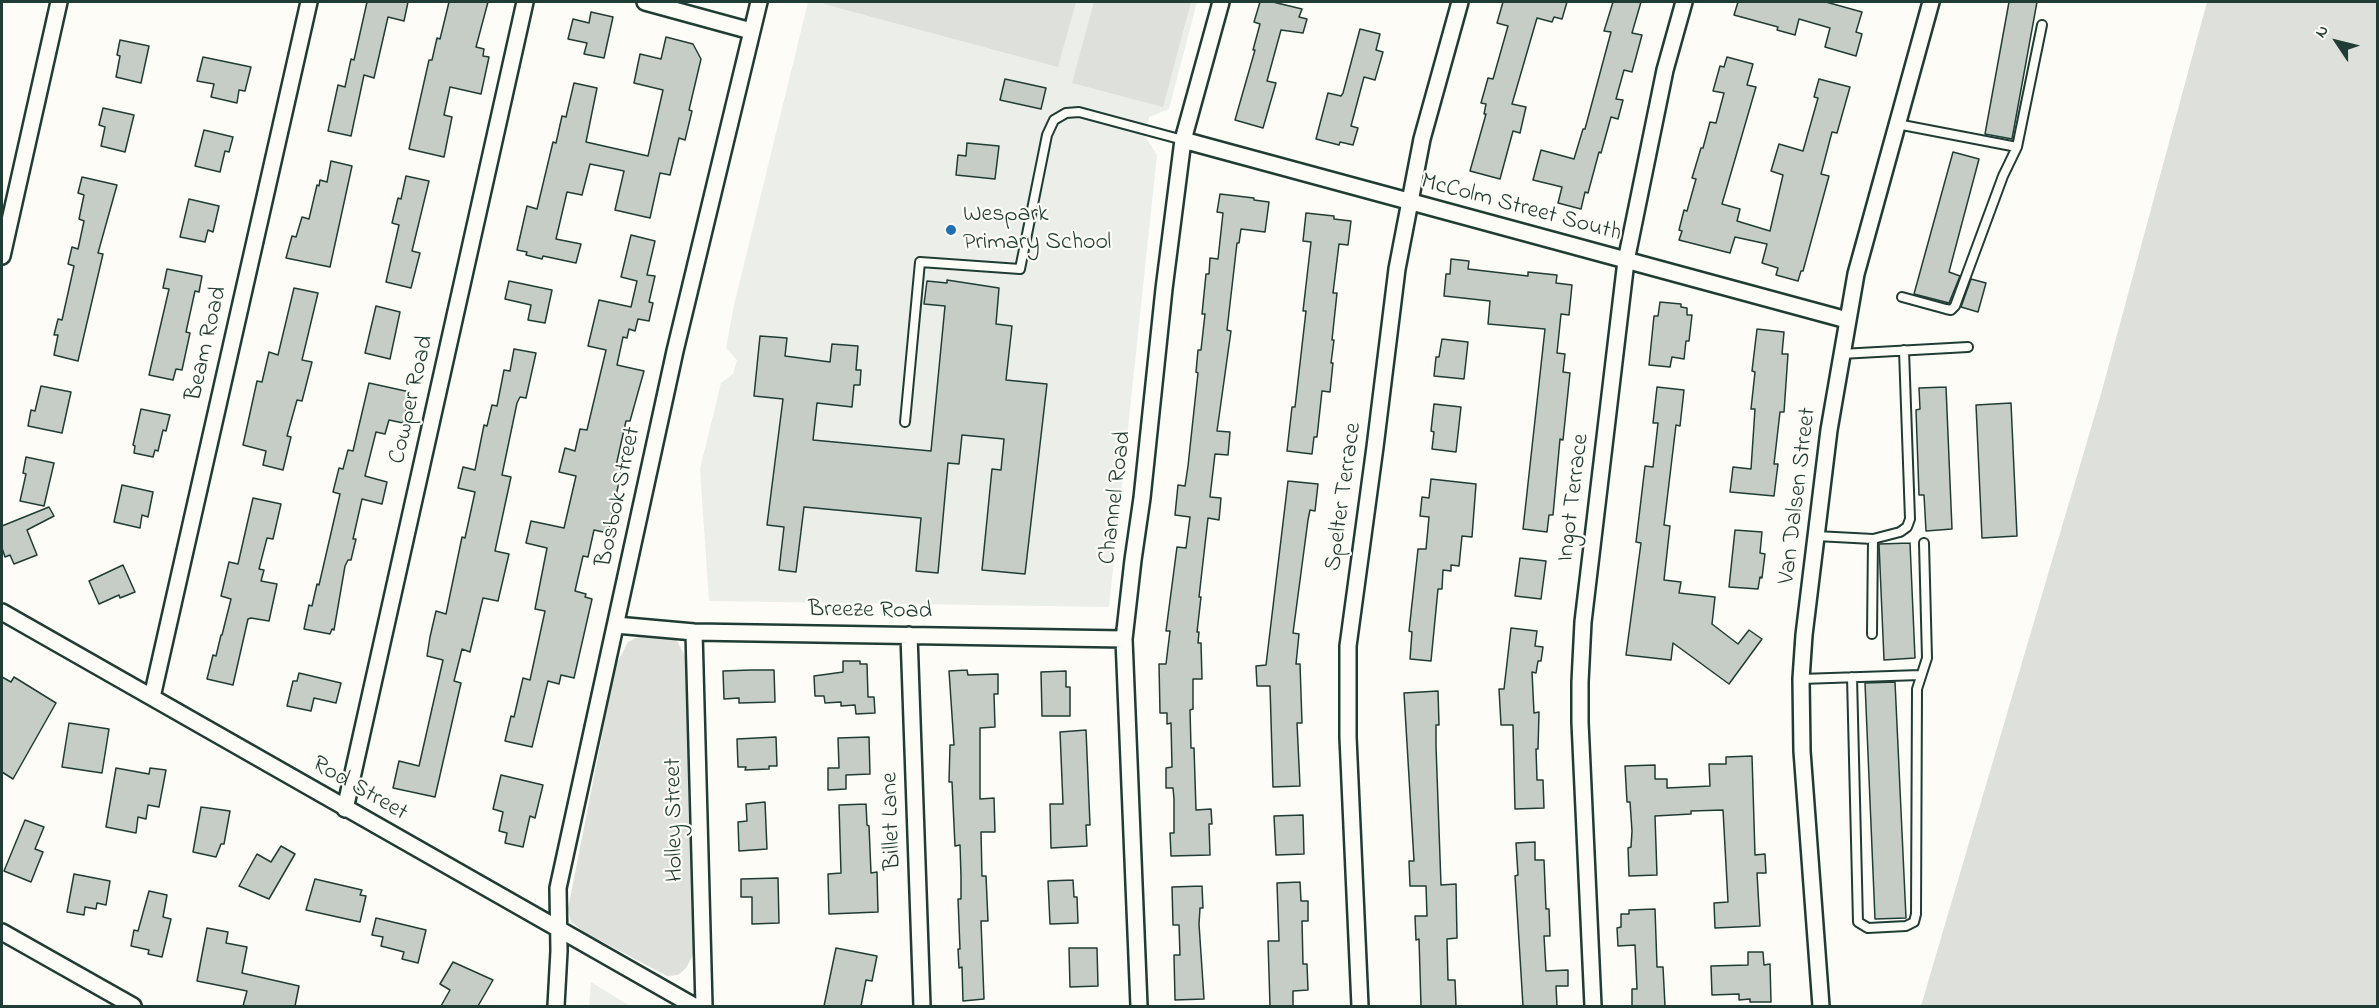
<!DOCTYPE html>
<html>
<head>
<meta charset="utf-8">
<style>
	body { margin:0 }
	#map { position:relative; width:2379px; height:1008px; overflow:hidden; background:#fdfcf7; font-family:"Indie Flower",sans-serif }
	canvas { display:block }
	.frame { position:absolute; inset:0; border:3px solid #1f3d34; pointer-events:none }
	.north { position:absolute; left:2307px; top:12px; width:60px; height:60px; -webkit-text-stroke:4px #fdfcf7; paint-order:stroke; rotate:305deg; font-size:16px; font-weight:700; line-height:24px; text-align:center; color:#1f3d34 }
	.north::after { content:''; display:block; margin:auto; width:21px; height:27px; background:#1f3d34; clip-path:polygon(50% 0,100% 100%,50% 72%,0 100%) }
</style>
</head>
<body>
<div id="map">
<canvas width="2379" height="1008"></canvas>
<div class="frame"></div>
<div class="north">N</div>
</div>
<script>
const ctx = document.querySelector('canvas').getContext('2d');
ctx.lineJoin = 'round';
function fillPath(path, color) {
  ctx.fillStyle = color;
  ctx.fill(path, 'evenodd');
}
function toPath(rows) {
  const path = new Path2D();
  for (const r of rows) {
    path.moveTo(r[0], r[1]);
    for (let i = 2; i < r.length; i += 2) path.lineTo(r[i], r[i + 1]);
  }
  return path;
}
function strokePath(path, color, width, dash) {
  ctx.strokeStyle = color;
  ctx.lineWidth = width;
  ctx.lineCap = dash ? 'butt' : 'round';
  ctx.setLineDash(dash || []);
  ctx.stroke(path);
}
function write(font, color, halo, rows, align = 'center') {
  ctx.font = font + ' "Indie Flower",sans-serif';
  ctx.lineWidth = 4.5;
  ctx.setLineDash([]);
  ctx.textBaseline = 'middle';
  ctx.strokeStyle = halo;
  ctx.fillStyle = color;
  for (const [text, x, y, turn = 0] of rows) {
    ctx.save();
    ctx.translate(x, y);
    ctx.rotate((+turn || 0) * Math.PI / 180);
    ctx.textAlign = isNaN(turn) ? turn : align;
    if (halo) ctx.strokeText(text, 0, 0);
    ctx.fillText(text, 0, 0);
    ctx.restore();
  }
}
fillPath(toPath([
	[808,2,1197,2,1169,109,1149,117,1145,136,1157,155,1109,607,709,601,700,469,721,383,733,374,737,360,726,348,734,305],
	[591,982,630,1006,589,1006]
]), '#eceee9');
fillPath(toPath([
	[825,2,1076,2,1058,67,824,4],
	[1094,2,1191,2,1163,107,1072,83],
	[2207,2,2377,2,2377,1006,1921,1006,2101,394],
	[646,633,663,634,677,641,689,663,697,948,686,968,678,975,667,976,584,932,571,922,568,909,616,665,628,642]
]), '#dde0db');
const building = toPath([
	[367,2,408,2,404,21,388,17,374,78,364,75,351,136,328,131,338,85,345,87,351,59,354,60,367,2],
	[449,2,488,2,476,47,484,49,483,56,489,57,481,94,450,87,444,115,452,117,444,157,409,149,429,60,432,60,437,38,440,39,449,2],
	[1260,2,1273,2,1302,9,1299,17,1307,19,1303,33,1281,30,1267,81,1276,83,1263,128,1235,120,1255,50,1253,50,1260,24,1254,22,1260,2],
	[1503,2,1567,2,1562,19,1554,17,1552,22,1537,18,1512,104,1526,107,1520,133,1513,131,1500,179,1470,171,1486,114,1484,114,1486,104,1481,103,1488,78,1493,79,1508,26,1497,23,1503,2],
	[1613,2,1641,2,1632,33,1642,35,1632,72,1624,70,1616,99,1623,100,1618,119,1611,117,1601,153,1599,152,1588,193,1585,192,1581,209,1558,203,1562,187,1533,180,1541,150,1574,159,1583,129,1585,129,1611,32,1604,31,1613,2],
	[1738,2,1826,2,1862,12,1856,32,1862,34,1856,56,1825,47,1830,28,1799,19,1795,35,1777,30,1778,27,1734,15,1738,2],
	[2009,2,2037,2,2012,139,1985,134,2009,2],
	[591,12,613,17,604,58,584,54,587,43,568,39,573,19,589,23,591,12],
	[1360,29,1380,34,1376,50,1383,52,1375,80,1364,77,1351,126,1358,128,1353,145,1340,142,1339,145,1316,139,1328,93,1341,96,1343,93,1360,29],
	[666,37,693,44,701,59,689,110,692,111,685,140,679,138,670,175,660,173,650,218,615,210,624,171,590,164,582,195,567,192,556,239,581,244,576,263,543,256,542,259,526,255,527,252,517,250,527,206,537,209,553,142,556,143,562,116,566,117,574,83,597,88,586,142,648,156,663,90,634,83,640,54,661,59,666,37],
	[120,40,149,46,141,83,116,77,120,56,117,55,120,40],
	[203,57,251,67,245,91,239,90,237,103,211,97,214,84,197,81,203,57],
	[1727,57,1753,64,1747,85,1756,87,1722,204,1740,209,1737,221,1770,231,1783,175,1771,171,1779,144,1803,151,1818,98,1814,97,1819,79,1850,87,1837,133,1832,132,1821,174,1829,176,1803,271,1801,271,1798,281,1776,275,1778,268,1762,263,1767,244,1735,237,1730,253,1679,240,1682,231,1679,230,1684,210,1687,211,1696,179,1692,178,1701,148,1703,148,1710,122,1716,123,1724,93,1713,91,1720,66,1724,67,1727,57],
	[1005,79,1046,88,1041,109,1000,100,1005,79],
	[103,108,134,115,125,152,101,146,105,127,99,125,103,108],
	[204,130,233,137,229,152,225,151,220,172,195,166,204,130],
	[967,143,999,146,995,179,956,175,958,155,966,156,967,143],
	[1953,152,1979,159,1949,272,1960,276,1949,303,1914,294,1953,152],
	[331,161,352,166,330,267,286,258,292,236,296,237,302,217,309,219,317,185,319,186,320,180,327,182,331,161],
	[406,176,429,181,412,251,420,253,411,288,386,282,399,225,392,223,398,198,401,199,406,176],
	[82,177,117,185,98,253,103,254,78,361,54,355,58,335,54,335,58,319,62,320,74,266,68,264,72,247,78,249,84,221,79,219,84,195,78,193,82,177],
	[1220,194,1254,198,1254,200,1269,202,1265,232,1241,229,1239,243,1237,243,1227,330,1231,331,1217,431,1230,432,1228,455,1215,454,1210,497,1221,498,1219,520,1208,518,1199,597,1201,597,1197,632,1199,632,1198,643,1201,643,1202,679,1193,679,1193,709,1190,710,1191,748,1194,748,1196,810,1211,809,1212,824,1209,824,1210,855,1171,856,1170,833,1174,833,1174,799,1173,788,1166,788,1166,768,1172,767,1171,723,1167,724,1167,713,1160,713,1159,664,1166,664,1170,631,1166,631,1177,547,1186,548,1190,517,1175,515,1178,485,1185,486,1188,466,1198,373,1196,372,1198,350,1201,350,1205,314,1202,314,1206,274,1209,274,1210,258,1218,259,1223,213,1217,212,1220,194],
	[189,199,219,206,213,232,208,230,205,242,180,237,189,199],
	[1306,213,1334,216,1334,219,1351,221,1348,245,1339,244,1333,293,1337,293,1332,340,1334,340,1331,363,1333,363,1330,392,1322,391,1317,437,1314,437,1312,454,1287,451,1292,407,1295,407,1306,311,1303,311,1311,242,1303,241,1306,213],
	[631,235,655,241,647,275,655,276,649,302,653,303,649,321,638,319,635,331,629,329,627,338,623,337,617,365,644,371,630,421,626,421,616,466,622,468,608,533,594,530,588,557,583,556,575,591,586,594,585,597,592,599,574,678,561,675,559,684,548,681,532,747,505,741,511,716,514,717,523,678,530,680,545,611,535,609,547,548,526,543,531,521,564,528,576,476,559,472,565,448,575,451,580,429,587,430,606,350,588,346,599,300,631,307,637,281,621,277,631,235],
	[1451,259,1469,261,1468,269,1528,276,1528,272,1557,275,1556,283,1572,285,1569,315,1561,314,1557,353,1565,354,1563,372,1570,373,1563,440,1560,439,1553,515,1549,515,1547,532,1523,529,1545,329,1488,324,1490,301,1444,296,1446,274,1450,274,1451,259],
	[167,269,202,276,199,292,195,291,186,332,190,333,182,370,176,369,173,380,149,375,169,289,163,288,167,269],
	[1971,279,1986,283,1978,312,1961,307,1971,279],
	[947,280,999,288,996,324,1012,326,1006,380,1047,384,1025,574,982,570,992,469,1001,470,1004,439,962,435,959,464,948,463,938,573,916,571,921,518,804,507,796,572,779,570,784,527,767,525,783,399,754,396,760,336,787,338,785,356,830,362,832,344,858,346,856,370,861,370,860,385,854,385,852,407,817,403,813,440,931,451,945,306,924,304,927,281,947,283,947,280],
	[509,281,552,290,545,323,528,320,531,305,505,299,509,281],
	[294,288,318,293,302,360,312,362,302,401,297,400,287,436,291,437,283,470,263,465,266,451,243,445,257,381,262,382,269,352,278,355,294,288],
	[1660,302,1681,304,1681,307,1687,308,1687,315,1692,315,1689,341,1686,341,1684,359,1672,357,1670,367,1649,365,1654,316,1658,316,1660,302],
	[376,306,400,312,390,359,365,353,376,306],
	[1757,329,1784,332,1782,354,1788,354,1784,412,1780,412,1774,464,1778,464,1774,496,1730,492,1733,467,1751,469,1755,409,1751,409,1755,372,1752,371,1757,329],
	[1442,339,1468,342,1464,379,1434,376,1436,357,1439,357,1442,339],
	[514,349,536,353,526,398,520,397,517,403,502,475,511,477,495,551,509,554,498,601,483,598,470,652,462,649,454,681,461,683,435,797,393,788,399,761,419,766,443,660,427,656,430,637,436,611,446,614,462,537,465,538,475,492,458,488,463,467,475,470,484,425,487,426,492,405,497,406,504,370,510,371,514,349],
	[369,383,410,392,403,423,389,420,385,434,376,432,365,476,387,482,382,504,362,499,353,539,356,539,351,560,348,560,345,566,334,630,332,629,330,634,304,629,309,605,312,606,317,584,319,585,340,494,333,492,339,468,343,469,348,450,353,451,369,383],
	[41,386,71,392,62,433,28,426,31,410,35,411,41,386],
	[1657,387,1684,390,1680,426,1676,425,1664,525,1670,526,1664,580,1681,582,1679,593,1715,597,1712,624,1738,644,1749,630,1762,639,1729,684,1673,643,1671,660,1626,655,1641,543,1636,542,1645,466,1653,467,1658,423,1653,423,1657,387],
	[1946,387,1952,529,1926,531,1924,495,1919,495,1916,410,1920,409,1919,388,1946,387],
	[2011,403,2017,536,1982,538,1976,405,2011,403],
	[1434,404,1461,407,1456,452,1432,449,1434,432,1431,431,1434,404],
	[141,409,170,415,166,431,163,430,158,451,155,450,153,457,134,453,135,446,133,445,141,409],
	[26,457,54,463,44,506,20,501,26,474,23,473,26,457],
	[1431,479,1476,484,1472,537,1462,536,1459,566,1451,565,1451,571,1443,570,1442,589,1438,589,1431,661,1410,659,1412,632,1409,631,1418,549,1426,549,1429,517,1420,516,1422,497,1429,498,1431,479],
	[1288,481,1318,484,1315,511,1310,510,1308,520,1293,633,1299,634,1296,664,1300,664,1302,723,1297,723,1300,786,1273,787,1270,686,1257,686,1256,666,1266,665,1288,481],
	[122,485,153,492,148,517,142,515,140,528,114,522,122,485],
	[253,498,281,504,273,539,267,538,259,569,264,570,261,581,277,584,269,621,251,618,248,619,233,685,207,679,213,655,216,656,221,635,222,635,231,599,221,596,229,562,238,564,253,498],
	[49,507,54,516,27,530,37,555,14,564,10,555,5,557,2,548,2,526,49,507],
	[1735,530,1762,532,1760,553,1765,554,1762,578,1760,577,1758,589,1729,587,1735,530],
	[1910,543,1915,658,1884,660,1879,544,1910,543],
	[1520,558,1546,561,1541,599,1515,596,1520,558],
	[123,565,135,592,120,598,119,595,99,604,89,581,123,565],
	[1511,628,1537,631,1535,646,1543,647,1541,661,1538,661,1536,673,1532,672,1534,713,1539,712,1538,749,1536,749,1537,780,1543,780,1544,808,1515,809,1513,725,1501,725,1499,689,1504,689,1511,628],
	[843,661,860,661,860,664,867,664,868,697,874,697,875,713,856,714,855,705,841,706,841,702,825,703,824,696,815,696,814,676,843,672,843,661],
	[751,670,774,670,775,702,739,703,739,698,724,699,723,671,751,670],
	[967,670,968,675,998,674,998,694,994,694,995,727,980,728,980,799,994,798,995,832,981,832,982,876,986,876,988,921,981,921,984,999,963,1001,962,967,959,968,958,949,960,949,958,899,961,899,961,877,960,845,955,846,952,782,949,782,950,745,954,745,949,671,967,670],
	[1066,671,1066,687,1070,687,1070,716,1042,716,1041,672,1066,671],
	[299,673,341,683,336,703,314,698,311,711,287,706,293,681,297,681,299,673],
	[2,677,11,682,14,677,56,703,13,779,2,772,2,677],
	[1895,682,1906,918,1875,919,1865,683,1895,682],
	[1438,691,1439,725,1436,725,1436,746,1441,885,1456,884,1457,938,1447,939,1448,980,1455,980,1456,1006,1421,1006,1419,939,1416,940,1415,916,1427,916,1426,886,1410,886,1409,861,1414,861,1404,693,1438,691],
	[69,723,109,729,102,773,62,767,69,723],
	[1086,730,1090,825,1086,825,1087,846,1051,848,1050,804,1063,804,1060,732,1086,730],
	[776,737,777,766,769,766,769,769,745,770,746,767,738,767,737,739,776,737],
	[869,737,870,774,846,775,846,789,828,790,828,768,839,768,838,738,869,737],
	[1752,756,1755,855,1765,854,1766,873,1757,873,1760,926,1715,928,1714,903,1728,902,1723,810,1691,811,1691,814,1655,816,1657,875,1629,876,1628,848,1631,847,1632,831,1630,802,1627,802,1625,766,1655,765,1655,779,1667,779,1667,788,1710,786,1709,764,1726,764,1726,757,1752,756],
	[116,768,149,774,150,768,166,770,159,807,148,805,146,819,138,817,136,833,106,827,116,768],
	[501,775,543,785,535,818,530,816,523,847,505,843,507,833,499,831,503,812,493,809,501,775],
	[765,802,767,849,739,851,738,822,747,821,746,804,765,802],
	[866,804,867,825,869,826,871,873,877,872,878,912,829,914,828,874,841,873,839,805,866,804],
	[201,807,230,811,224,844,221,844,216,857,193,852,201,807],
	[1303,815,1304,854,1276,855,1274,816,1303,815],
	[25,820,44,827,35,849,43,852,31,882,4,871,25,820],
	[1535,842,1535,860,1544,860,1546,909,1549,909,1550,936,1544,936,1546,971,1568,970,1568,986,1556,986,1557,1006,1523,1006,1515,876,1518,875,1516,843,1535,842],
	[281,846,295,854,269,899,239,886,257,854,271,862,281,846],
	[74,874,110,881,106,905,97,903,96,909,85,907,84,915,67,912,74,874],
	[778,878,779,923,752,924,752,897,741,897,741,879,778,878],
	[315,879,362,890,360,895,366,896,360,922,306,910,315,879],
	[1073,880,1074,897,1077,897,1078,923,1050,924,1048,881,1073,880],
	[1300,882,1301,901,1308,901,1308,921,1302,921,1303,964,1307,964,1308,990,1293,991,1293,1006,1270,1006,1268,941,1279,941,1277,883,1300,882],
	[1202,886,1203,908,1200,908,1199,924,1204,999,1175,1000,1174,955,1180,955,1179,925,1173,925,1172,887,1202,886],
	[149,891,167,895,163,917,171,919,162,957,148,954,149,950,131,946,134,930,138,931,149,891],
	[1655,909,1657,967,1663,967,1665,1006,1632,1006,1632,989,1637,989,1635,945,1618,946,1617,928,1621,927,1621,914,1629,914,1629,910,1655,909],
	[376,918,426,930,418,963,402,959,404,952,381,946,383,937,372,935,376,918],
	[207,928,228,932,226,943,247,947,242,973,299,986,295,1006,243,1006,247,991,197,981,207,928],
	[836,948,877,956,872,981,866,980,861,1006,824,1006,836,948],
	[1069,948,1097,948,1098,986,1070,987,1069,948],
	[1748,952,1763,952,1764,965,1770,964,1771,1002,1750,1002,1750,999,1739,1000,1739,994,1712,995,1711,966,1748,965,1748,952],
	[453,962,493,980,478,1006,441,1006,450,990,440,984,453,962]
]);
fillPath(building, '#c6cdc7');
strokePath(building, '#1f3d34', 1.5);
const service = toPath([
	[1897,124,2017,147,2042,25],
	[1902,297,1946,309,1951,310,1955,306,2003,176,2017,147],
	[1841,354,1968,347],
	[905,422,920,262,1020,269,1047,135,1054,120,1066,113,1079,112,1183,140],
	[1816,536,1873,539,1900,532,1907,527,1910,519,1904,350],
	[1872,634,1873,539],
	[1852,677,1858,922,1868,928,1906,926,1914,922,1916,914,1917,689,1927,658,1924,543],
	[1801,679,1920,675]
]);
const minor = toPath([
	[645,2,751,31],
	[1183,140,1847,320],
	[2,256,59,2],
	[2,612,694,1006],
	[616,625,694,632,1124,639],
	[694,632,704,1006],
	[909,635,922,1006],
	[152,697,309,2],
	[345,809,525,2],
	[2,932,133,1006],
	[556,1006,559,951,558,888,675,351,759,2],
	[1139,1006,1124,639,1133,560,1142,498,1164,289,1183,140,1221,2],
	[1360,1006,1348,737,1348,646,1375,447,1397,269,1422,139,1460,2],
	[1593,1006,1580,722,1580,682,1583,622,1626,261,1665,70,1684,2],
	[1821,1006,1802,751,1801,679,1804,635,1829,430,1856,274,1931,2]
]);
strokePath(service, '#1f3d34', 12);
strokePath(minor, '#1f3d34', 20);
strokePath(service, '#fdfcf7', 8);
strokePath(minor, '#fdfcf7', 15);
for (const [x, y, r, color] of [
	[951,230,6,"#1f6fb2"]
]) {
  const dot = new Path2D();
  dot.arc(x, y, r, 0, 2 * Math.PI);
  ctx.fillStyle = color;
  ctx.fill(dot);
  strokePath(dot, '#fdfcf7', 2);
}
write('24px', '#1f3d34', '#fdfcf7', [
	["McColm Street South",1521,209,15],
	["Beam Road",208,344,-77],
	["Cowper Road",413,400,-77],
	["Van Dalsen Street",1799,496,-83],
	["Bosbok Street",620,497,-78],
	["Spelter Terrace",1345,497,-82],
	["Channel Road",1117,498,-83],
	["Ingot Terrace",1575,498,-83],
	["Breeze Road",870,612,1],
	["Rod Street",359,790,30],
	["Holley Street",676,820,-91],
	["Billet Lane",893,821,-92]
]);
write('24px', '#1f3d34', '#fdfcf7', [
	["Wespark",963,216],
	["Primary School",963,244]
], 'left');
</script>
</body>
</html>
